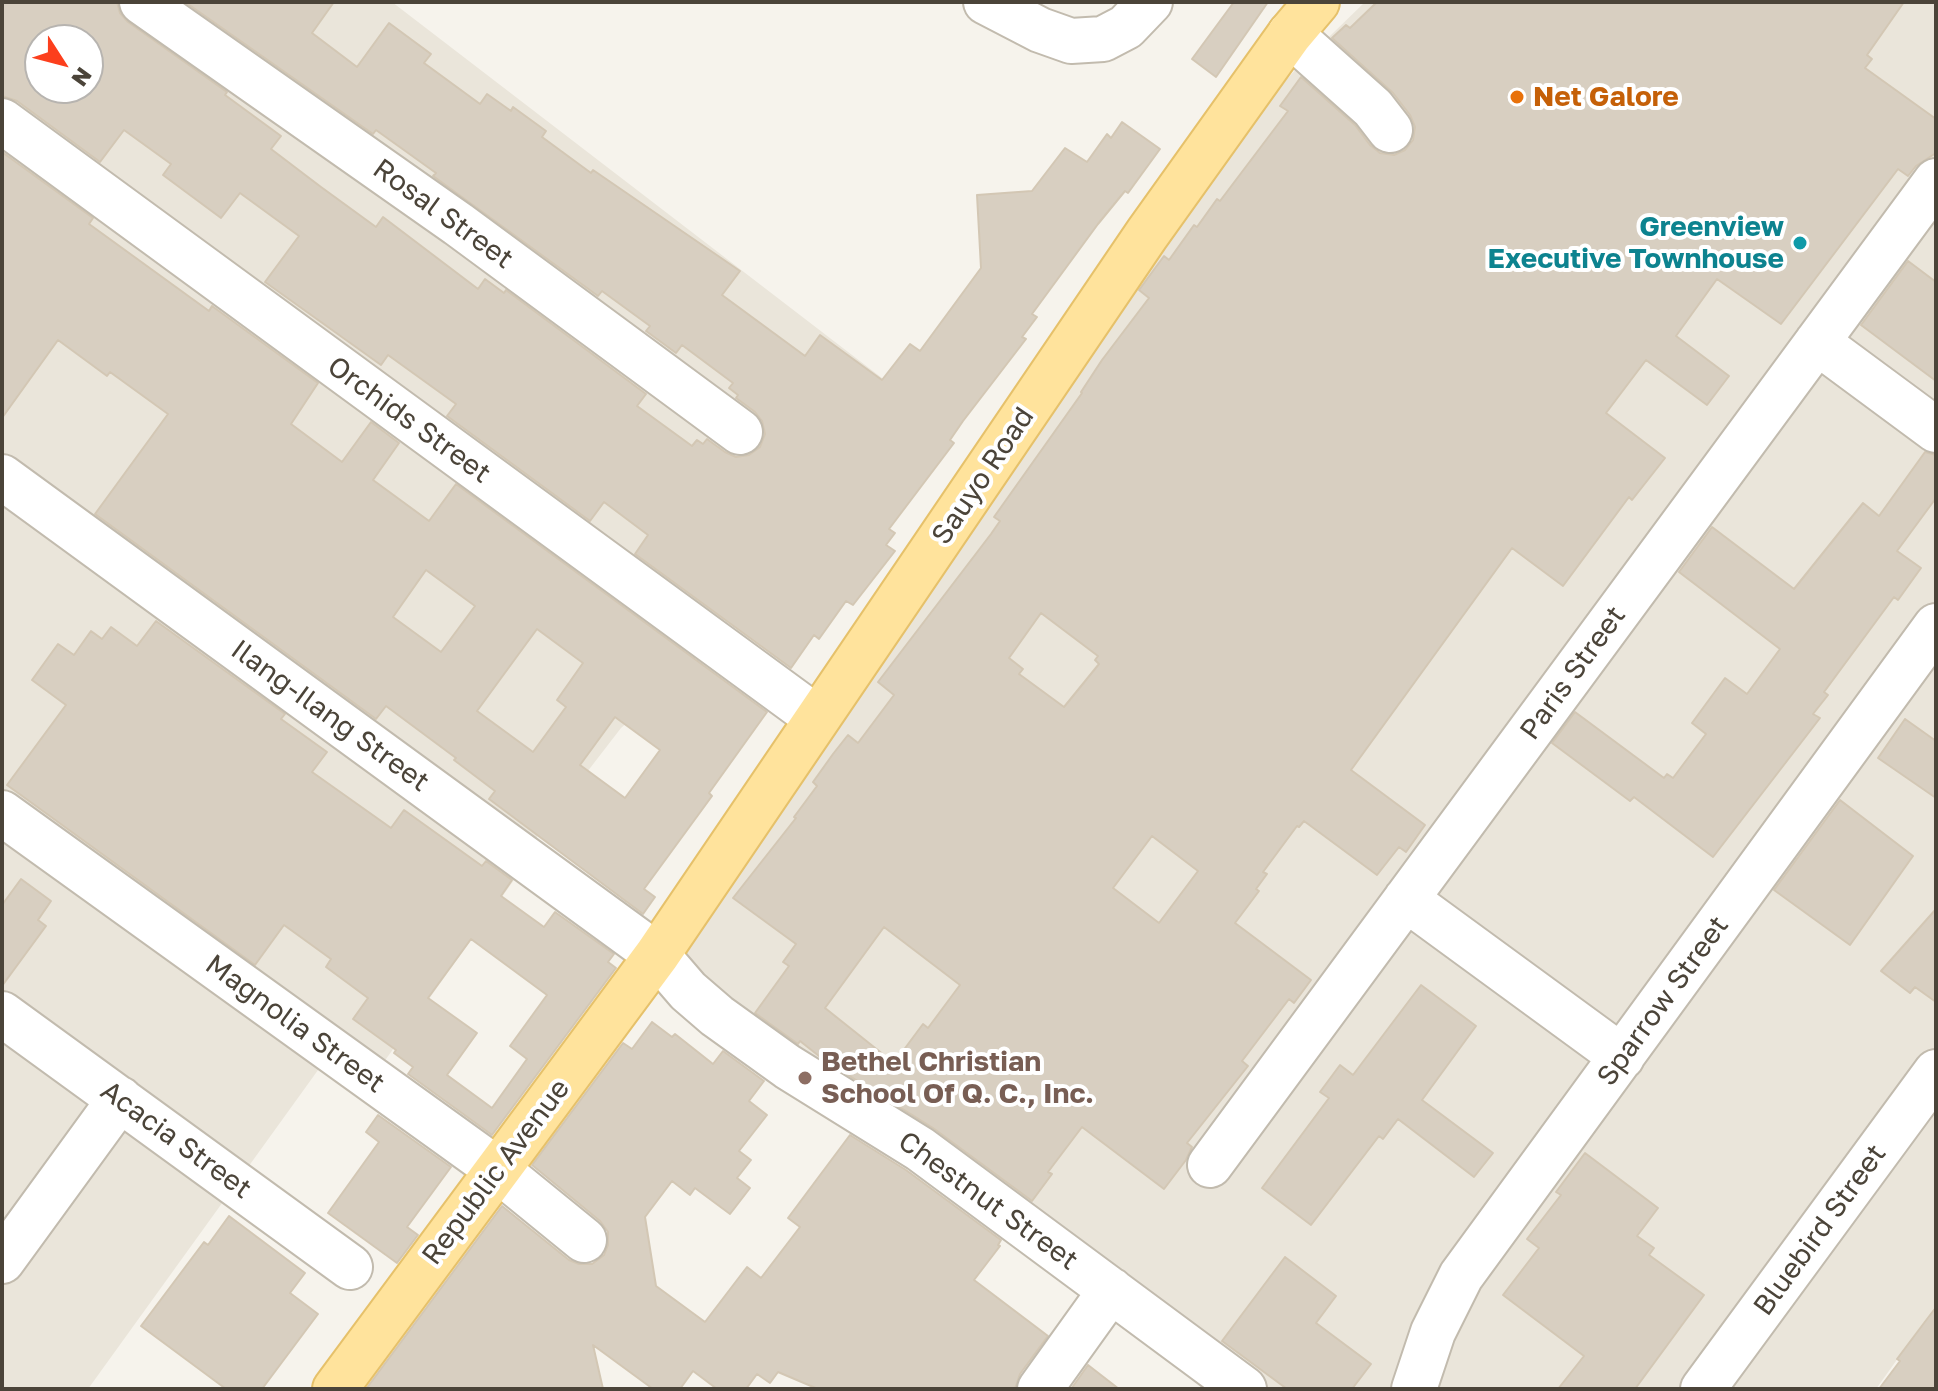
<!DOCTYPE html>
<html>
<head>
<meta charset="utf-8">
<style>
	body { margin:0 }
	#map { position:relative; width:1938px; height:1391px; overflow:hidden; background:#f6f3ec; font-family:"Golos Text",sans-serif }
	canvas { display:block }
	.frame { position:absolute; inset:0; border:4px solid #4b4439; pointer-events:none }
	.north { position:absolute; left:24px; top:24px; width:80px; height:80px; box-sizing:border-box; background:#fff; border:2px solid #b7b4b0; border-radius:50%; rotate:126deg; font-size:22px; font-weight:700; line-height:32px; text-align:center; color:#4b4439 }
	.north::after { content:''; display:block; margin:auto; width:28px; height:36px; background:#fc3f1d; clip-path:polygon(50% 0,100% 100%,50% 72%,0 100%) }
</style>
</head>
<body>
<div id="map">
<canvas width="1938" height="1391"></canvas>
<div class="frame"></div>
<div class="north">N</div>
</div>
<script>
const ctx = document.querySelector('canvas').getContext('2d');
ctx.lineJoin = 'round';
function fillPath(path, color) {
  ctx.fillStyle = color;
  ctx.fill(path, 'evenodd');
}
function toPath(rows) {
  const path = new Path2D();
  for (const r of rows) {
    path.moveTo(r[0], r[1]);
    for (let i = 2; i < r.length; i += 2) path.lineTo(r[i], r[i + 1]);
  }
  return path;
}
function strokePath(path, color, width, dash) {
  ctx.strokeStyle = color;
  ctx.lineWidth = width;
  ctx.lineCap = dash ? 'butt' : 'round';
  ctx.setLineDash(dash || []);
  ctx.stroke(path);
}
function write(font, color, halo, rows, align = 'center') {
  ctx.font = font + ' "Golos Text",sans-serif';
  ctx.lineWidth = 8;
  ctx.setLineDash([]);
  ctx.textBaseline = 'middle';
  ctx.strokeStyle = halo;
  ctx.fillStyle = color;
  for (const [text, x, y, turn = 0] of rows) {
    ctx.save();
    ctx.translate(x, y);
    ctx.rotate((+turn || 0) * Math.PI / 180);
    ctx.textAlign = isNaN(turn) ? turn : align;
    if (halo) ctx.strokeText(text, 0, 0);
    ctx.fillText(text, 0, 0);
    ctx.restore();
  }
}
fillPath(toPath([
	[2,2,392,2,882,378,761,572,684,672,621,728,530,846,524,866,366,1087,326,1059,88,1389,2,1389],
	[40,40,88,40,88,88,40,88],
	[1365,2,1936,2,1936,1305,1876,1389,1270,1389,1024,1214,671,972,1251,119,1298,67]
]), '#eae5da');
const building = toPath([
	[2,2,117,2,120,13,128,22,227,92,225,95,281,136,271,149,321,187,376,227,383,217,478,289,485,279,504,293,506,290,646,394,637,406,692,446,697,440,703,444,707,439,725,452,736,457,749,455,760,447,765,434,762,421,755,412,736,398,738,395,729,388,733,383,682,345,676,353,646,331,650,326,602,291,598,296,433,176,436,173,376,130,373,134,185,2,334,2,312,33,357,67,389,23,431,54,424,63,480,104,487,94,511,111,513,107,546,131,542,137,591,173,593,170,740,271,722,295,805,356,820,335,882,380,910,344,920,351,981,268,977,195,1032,191,1065,148,1087,162,1107,134,1111,138,1122,122,1160,149,1128,193,1125,191,1098,224,1032,314,1037,317,1022,337,1026,339,963,421,950,440,954,443,889,529,895,533,886,545,895,551,853,605,846,601,819,639,814,635,791,668,635,554,648,535,604,502,590,521,447,416,456,404,388,355,381,365,265,282,299,236,240,193,221,218,163,175,171,164,124,130,100,162,17,101,2,96,2,2],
	[40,40,88,40,88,88,40,88,40,40],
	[1234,2,1268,2,1216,77,1192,59,1234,2],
	[1377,2,1904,2,1867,55,1872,59,1865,68,1936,119,1936,153,1916,166,1908,176,1898,169,1781,324,1717,279,1676,336,1729,376,1707,405,1646,360,1606,413,1665,458,1632,500,1629,497,1563,586,1512,548,1351,770,1425,825,1406,852,1399,847,1377,875,1304,821,1299,827,1297,826,1263,872,1267,874,1256,889,1259,891,1235,923,1311,980,1294,1003,1289,999,1242,1061,1248,1066,1187,1143,1192,1147,1186,1160,1164,1189,1082,1127,1048,1172,1052,1174,1032,1201,933,1128,824,1060,800,1041,798,1044,755,1013,789,966,783,962,796,944,733,898,796,818,794,817,817,786,813,782,833,754,848,735,858,743,894,695,878,682,991,534,1000,521,994,517,1082,393,1081,392,1102,360,1149,298,1139,290,1147,279,1164,256,1169,260,1194,225,1197,227,1217,199,1220,201,1288,111,1280,106,1301,77,1355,125,1370,145,1380,153,1394,155,1405,150,1413,140,1415,127,1410,115,1393,93,1332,38,1346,25,1350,28,1377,2],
	[1041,613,1098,656,1095,660,1099,664,1064,707,1019,674,1023,669,1009,658,1041,613],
	[1152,836,1198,871,1159,923,1113,888,1152,836],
	[884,927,960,985,928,1028,923,1024,894,1063,825,1008,884,927],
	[2,152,93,218,89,224,209,311,212,306,318,383,291,424,342,462,371,422,399,443,373,480,429,521,456,484,767,712,709,793,712,796,644,889,655,897,643,914,489,799,495,791,454,760,456,758,386,706,376,719,95,514,168,414,110,372,107,376,58,340,2,418,2,152],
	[426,570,475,606,441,652,393,617,426,570],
	[537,629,583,663,557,700,566,707,533,752,477,711,537,629],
	[615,717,660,750,625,798,580,765,615,717],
	[1908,261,1936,282,1936,381,1861,325,1908,261],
	[1925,452,1936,455,1936,498,1897,551,1921,568,1898,600,1894,597,1824,692,1828,695,1813,714,1820,718,1713,857,1634,797,1630,801,1552,743,1575,712,1664,778,1667,774,1673,778,1706,734,1692,723,1725,678,1747,694,1780,649,1679,572,1712,527,1794,589,1863,503,1879,516,1925,452],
	[156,621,285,714,281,719,327,752,312,772,391,828,404,810,482,866,486,861,512,880,501,896,544,927,555,912,614,954,608,962,616,968,492,1135,408,1074,413,1067,394,1053,396,1050,353,1019,368,998,326,967,331,959,284,925,255,965,7,785,66,705,32,680,58,644,74,655,91,631,102,639,111,627,137,646,156,621],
	[471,939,547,995,510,1046,527,1059,492,1108,447,1075,477,1033,428,998,471,939],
	[1905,719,1936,741,1936,798,1878,758,1905,719],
	[1840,800,1913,856,1850,945,1774,890,1840,800],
	[21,879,51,901,38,920,46,926,2,986,2,905,21,879],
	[1936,909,1936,1002,1915,987,1910,993,1881,971,1936,909],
	[1421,985,1476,1026,1422,1100,1493,1153,1474,1177,1398,1119,1383,1139,1379,1136,1311,1225,1262,1188,1329,1098,1320,1092,1340,1065,1353,1075,1421,985],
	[652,1022,672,1037,675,1034,713,1064,723,1051,764,1081,749,1101,767,1115,739,1151,751,1160,737,1178,750,1188,730,1214,695,1188,690,1195,672,1181,645,1217,656,1286,705,1322,747,1267,761,1278,800,1227,788,1218,850,1135,906,1170,1001,1240,998,1245,1000,1246,974,1280,1048,1336,1020,1374,1015,1389,818,1389,778,1372,770,1383,757,1374,746,1389,717,1389,693,1371,680,1389,653,1389,593,1345,603,1389,366,1389,502,1206,569,1260,579,1264,592,1264,604,1255,608,1245,608,1232,600,1221,532,1165,623,1043,632,1049,652,1022],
	[378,1115,451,1167,407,1227,418,1235,397,1263,328,1213,379,1142,366,1132,378,1115],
	[1585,1153,1658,1208,1637,1236,1654,1248,1649,1255,1704,1295,1635,1389,1558,1389,1584,1356,1503,1295,1539,1248,1527,1239,1561,1195,1556,1192,1585,1153],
	[229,1216,305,1273,290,1293,318,1314,262,1389,226,1389,141,1326,204,1242,208,1245,229,1216],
	[1285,1257,1336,1296,1316,1323,1371,1364,1352,1389,1287,1389,1222,1341,1285,1257],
	[1936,1307,1936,1389,1879,1389,1900,1361,1897,1359,1936,1307],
	[1088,1365,1119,1389,1071,1389,1088,1365]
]);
fillPath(building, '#d8cfc1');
strokePath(building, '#d3c7b4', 2);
const minor = toPath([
	[142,2,458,224,740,432],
	[986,2,1040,30,1071,41,1103,39,1126,27,1150,2],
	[1290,34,1373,108,1390,130],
	[2,121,817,718],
	[1817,342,1936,430],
	[2,477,657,955,688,991,717,1016,788,1067,920,1149,1244,1389],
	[2,813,498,1170,584,1240],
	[1406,899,1622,1057],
	[2,1014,350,1267],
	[1210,1165,1936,181],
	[2,1261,120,1099],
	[1040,1389,1111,1290],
	[1414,1389,1433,1332,1461,1276,1936,626],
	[1703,1389,1936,1072]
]);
const major = toPath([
	[335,1389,657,955,1147,234,1290,34,1317,2]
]);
strokePath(minor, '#c2bbae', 48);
strokePath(major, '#e6c16a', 48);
strokePath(minor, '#fff', 44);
strokePath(major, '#ffe39c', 44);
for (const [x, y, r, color] of [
	[1517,97,8,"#e8710a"],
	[1800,243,8,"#0f9aa8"],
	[805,1078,8,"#8d6e63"]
]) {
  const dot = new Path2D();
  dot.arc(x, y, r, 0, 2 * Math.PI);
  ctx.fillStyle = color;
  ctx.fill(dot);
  strokePath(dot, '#fff', 3);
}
write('bold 28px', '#c56008', '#fff', [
	["Net Galore",1533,97]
], 'left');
write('28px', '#4b4439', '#fff', [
	["Rosal Street",443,214,36],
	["Orchids Street",409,420,36],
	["Sauyo Road",983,476,-56],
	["Paris Street",1573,673,-54],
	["Ilang-Ilang Street",330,716,36],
	["Sparrow Street",1663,1001,-54],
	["Magnolia Street",295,1024,36],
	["Acacia Street",176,1140,36],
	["Republic Avenue",496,1172,-53],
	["Chestnut Street",988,1201,36],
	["Bluebird Street",1820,1230,-54]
]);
write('bold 28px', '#0d838f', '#fff', [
	["Greenview",1784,227],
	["Executive Townhouse",1784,259]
], 'right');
write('bold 28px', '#785e54', '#fff', [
	["Bethel Christian",821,1062],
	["School Of Q. C., Inc.",821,1094]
], 'left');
</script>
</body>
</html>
